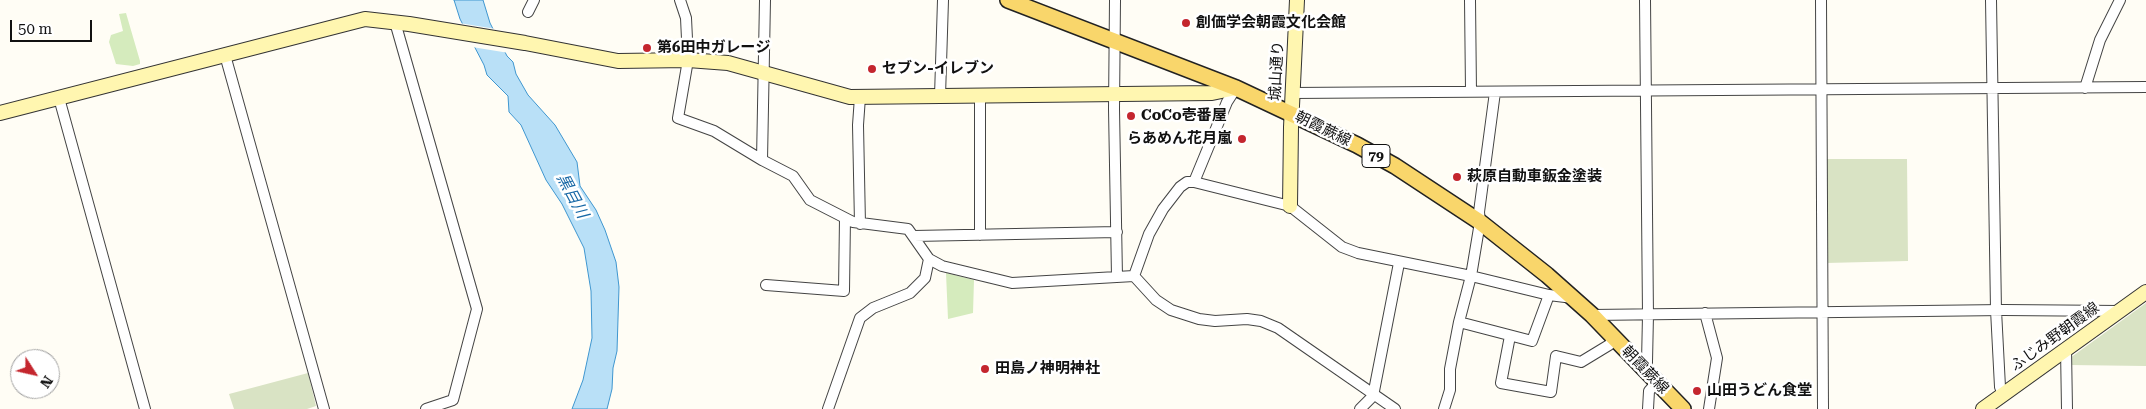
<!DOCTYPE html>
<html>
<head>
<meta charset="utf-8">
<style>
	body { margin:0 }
	#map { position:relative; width:2146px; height:409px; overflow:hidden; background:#fffdf5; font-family:"Roboto Serif",serif }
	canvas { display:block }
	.north { position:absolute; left:10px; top:349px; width:50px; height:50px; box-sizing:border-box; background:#fff; border:1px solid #a0a0a0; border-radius:50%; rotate:125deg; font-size:14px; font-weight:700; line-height:20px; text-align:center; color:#111 }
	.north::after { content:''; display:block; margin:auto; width:18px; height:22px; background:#c4262e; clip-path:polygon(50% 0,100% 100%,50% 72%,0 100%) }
	.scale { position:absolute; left:10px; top:20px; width:82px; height:22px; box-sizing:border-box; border:2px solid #111; border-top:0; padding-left:6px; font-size:15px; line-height:18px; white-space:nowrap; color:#111; -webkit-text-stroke:4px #fff; paint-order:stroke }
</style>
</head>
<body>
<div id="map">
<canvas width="2146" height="409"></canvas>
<div class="north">N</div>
<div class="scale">50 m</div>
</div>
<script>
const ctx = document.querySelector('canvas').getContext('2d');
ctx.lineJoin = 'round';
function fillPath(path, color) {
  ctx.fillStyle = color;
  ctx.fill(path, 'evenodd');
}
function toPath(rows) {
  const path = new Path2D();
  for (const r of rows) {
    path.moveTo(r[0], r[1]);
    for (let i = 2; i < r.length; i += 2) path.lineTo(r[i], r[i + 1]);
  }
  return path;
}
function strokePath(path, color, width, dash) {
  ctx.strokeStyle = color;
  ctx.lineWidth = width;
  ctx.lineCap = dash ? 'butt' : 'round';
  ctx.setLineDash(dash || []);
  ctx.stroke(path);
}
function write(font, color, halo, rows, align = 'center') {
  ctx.font = font + ' "Roboto Serif","Noto Sans JP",serif';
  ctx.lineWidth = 5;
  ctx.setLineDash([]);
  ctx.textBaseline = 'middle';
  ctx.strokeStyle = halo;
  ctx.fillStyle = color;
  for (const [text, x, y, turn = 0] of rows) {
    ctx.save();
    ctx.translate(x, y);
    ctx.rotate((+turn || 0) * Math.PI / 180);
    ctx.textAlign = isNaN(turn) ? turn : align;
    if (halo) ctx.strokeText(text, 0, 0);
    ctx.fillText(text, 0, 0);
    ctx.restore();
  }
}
fillPath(toPath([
	[126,13,140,61,140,64,133,66,116,64,109,42,111,35,123,31,119,14],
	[946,273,974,280,973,313,948,319]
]), '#d5ebbd');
fillPath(toPath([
	[1825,159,1907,159,1908,261,1826,263],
	[2146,303,2146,366,2070,365,2070,358],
	[308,373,316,406,307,409,234,409,229,394]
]), '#d9e3c4');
const water = toPath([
	[454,0,483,0,490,23,507,56,513,62,516,74,528,95,555,125,577,162,580,186,596,210,605,230,616,262,619,287,617,351,613,368,612,389,607,409,572,409,583,380,592,338,591,291,584,248,562,204,546,180,521,125,509,112,508,96,487,75,484,65,460,19,454,0]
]);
fillPath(water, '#b9e0f7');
strokePath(water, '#3f96cf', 1);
fillPath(toPath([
	[459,23,496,29,509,53,472,47]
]), '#fffdf5');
const street = toPath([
	[680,0,686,18,688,60,678,118,714,131,762,160],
	[765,0,762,160,793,176,810,200,853,222,908,229,929,259,942,266,1012,283,1134,276,1156,300,1171,310,1199,319,1215,321,1247,319,1261,321,1278,328,1395,409],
	[1115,0,1114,109,1117,277],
	[1470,0,1471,91],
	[1821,0,1823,409],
	[1991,0,1996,310,2000,387,2003,394],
	[528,12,534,0],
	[395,22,477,309,453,400,426,409],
	[225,55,324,409],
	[2085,88,2100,40,2120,0],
	[1292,93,2146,87],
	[940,96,943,0],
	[860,97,858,125,860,224],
	[59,98,145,409],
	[1194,182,1227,102,1236,88],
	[980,235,980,96],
	[914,236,1117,232],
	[1134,276,1149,234,1163,209,1180,187,1187,182,1194,182,1290,206,1342,247,1358,253,1471,276,1549,295,1573,298],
	[766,285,844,291,845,218],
	[1705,313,1717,358,1709,409],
	[1592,315,2004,310,2119,311],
	[1459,322,1532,341,1549,295],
	[1510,336,1501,383,1551,392,1556,356,1581,362,1609,345,1614,338],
	[2066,349,2067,409],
	[1645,370,1647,362,1648,315,1645,0],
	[828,409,860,318,873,308,910,293,925,278,929,259],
	[1360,409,1373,396,1399,263],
	[1444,409,1450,390,1450,369,1459,322,1471,276,1480,222,1479,212,1495,92],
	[1648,409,1649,391,1657,382]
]);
const secondary = toPath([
	[0,113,365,19,409,24,525,43,618,61,688,60,728,63,850,97,1212,93,1236,88],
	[1290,206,1291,127,1297,0],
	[1983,409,2146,292]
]);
const primary = toPath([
	[1008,0,1236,88,1357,145,1395,166,1480,222,1547,275,1592,315,1683,409]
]);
strokePath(street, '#444', 12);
strokePath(secondary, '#333', 16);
strokePath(primary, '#222', 18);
strokePath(street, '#fff', 10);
strokePath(secondary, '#fff6b0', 14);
strokePath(primary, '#f9d66b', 15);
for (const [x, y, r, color] of [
	[1186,23,5,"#c4262e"],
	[647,48,5,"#c4262e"],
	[872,69,5,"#c4262e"],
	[1131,116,5,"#c4262e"],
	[1242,139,5,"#c4262e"],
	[1457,177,5,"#c4262e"],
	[985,369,5,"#c4262e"],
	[1697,391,5,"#c4262e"]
]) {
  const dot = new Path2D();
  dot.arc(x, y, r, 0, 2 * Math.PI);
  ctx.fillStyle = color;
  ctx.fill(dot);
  strokePath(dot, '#fff', 2);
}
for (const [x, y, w] of [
	[1376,156,28]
]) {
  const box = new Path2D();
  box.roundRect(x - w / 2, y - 11.5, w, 23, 4);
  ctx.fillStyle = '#fff';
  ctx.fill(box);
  strokePath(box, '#111', 1);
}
write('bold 14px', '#111', null, [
	["79",1376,156]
]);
write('bold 15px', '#111', '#fff', [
	["創価学会朝霞文化会館",1196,23],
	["第6田中ガレージ",657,48],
	["セブン-イレブン",882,69],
	["CoCo壱番屋",1141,116],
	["らあめん花月嵐",1232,139,"right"],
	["萩原自動車鈑金塗装",1467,177],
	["田島ノ神明神社",995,369],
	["山田うどん食堂",1707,391]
], 'left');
write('15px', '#111', '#fff', [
	["城山通り",1277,71,-87],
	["朝霞蕨線",1323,129,26],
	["ふじみ野朝霞線",2055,337,-36],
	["朝霞蕨線",1645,370,46]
]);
write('italic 16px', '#1768a6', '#fff', [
	["黒目川",572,196,62]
]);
</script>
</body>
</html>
